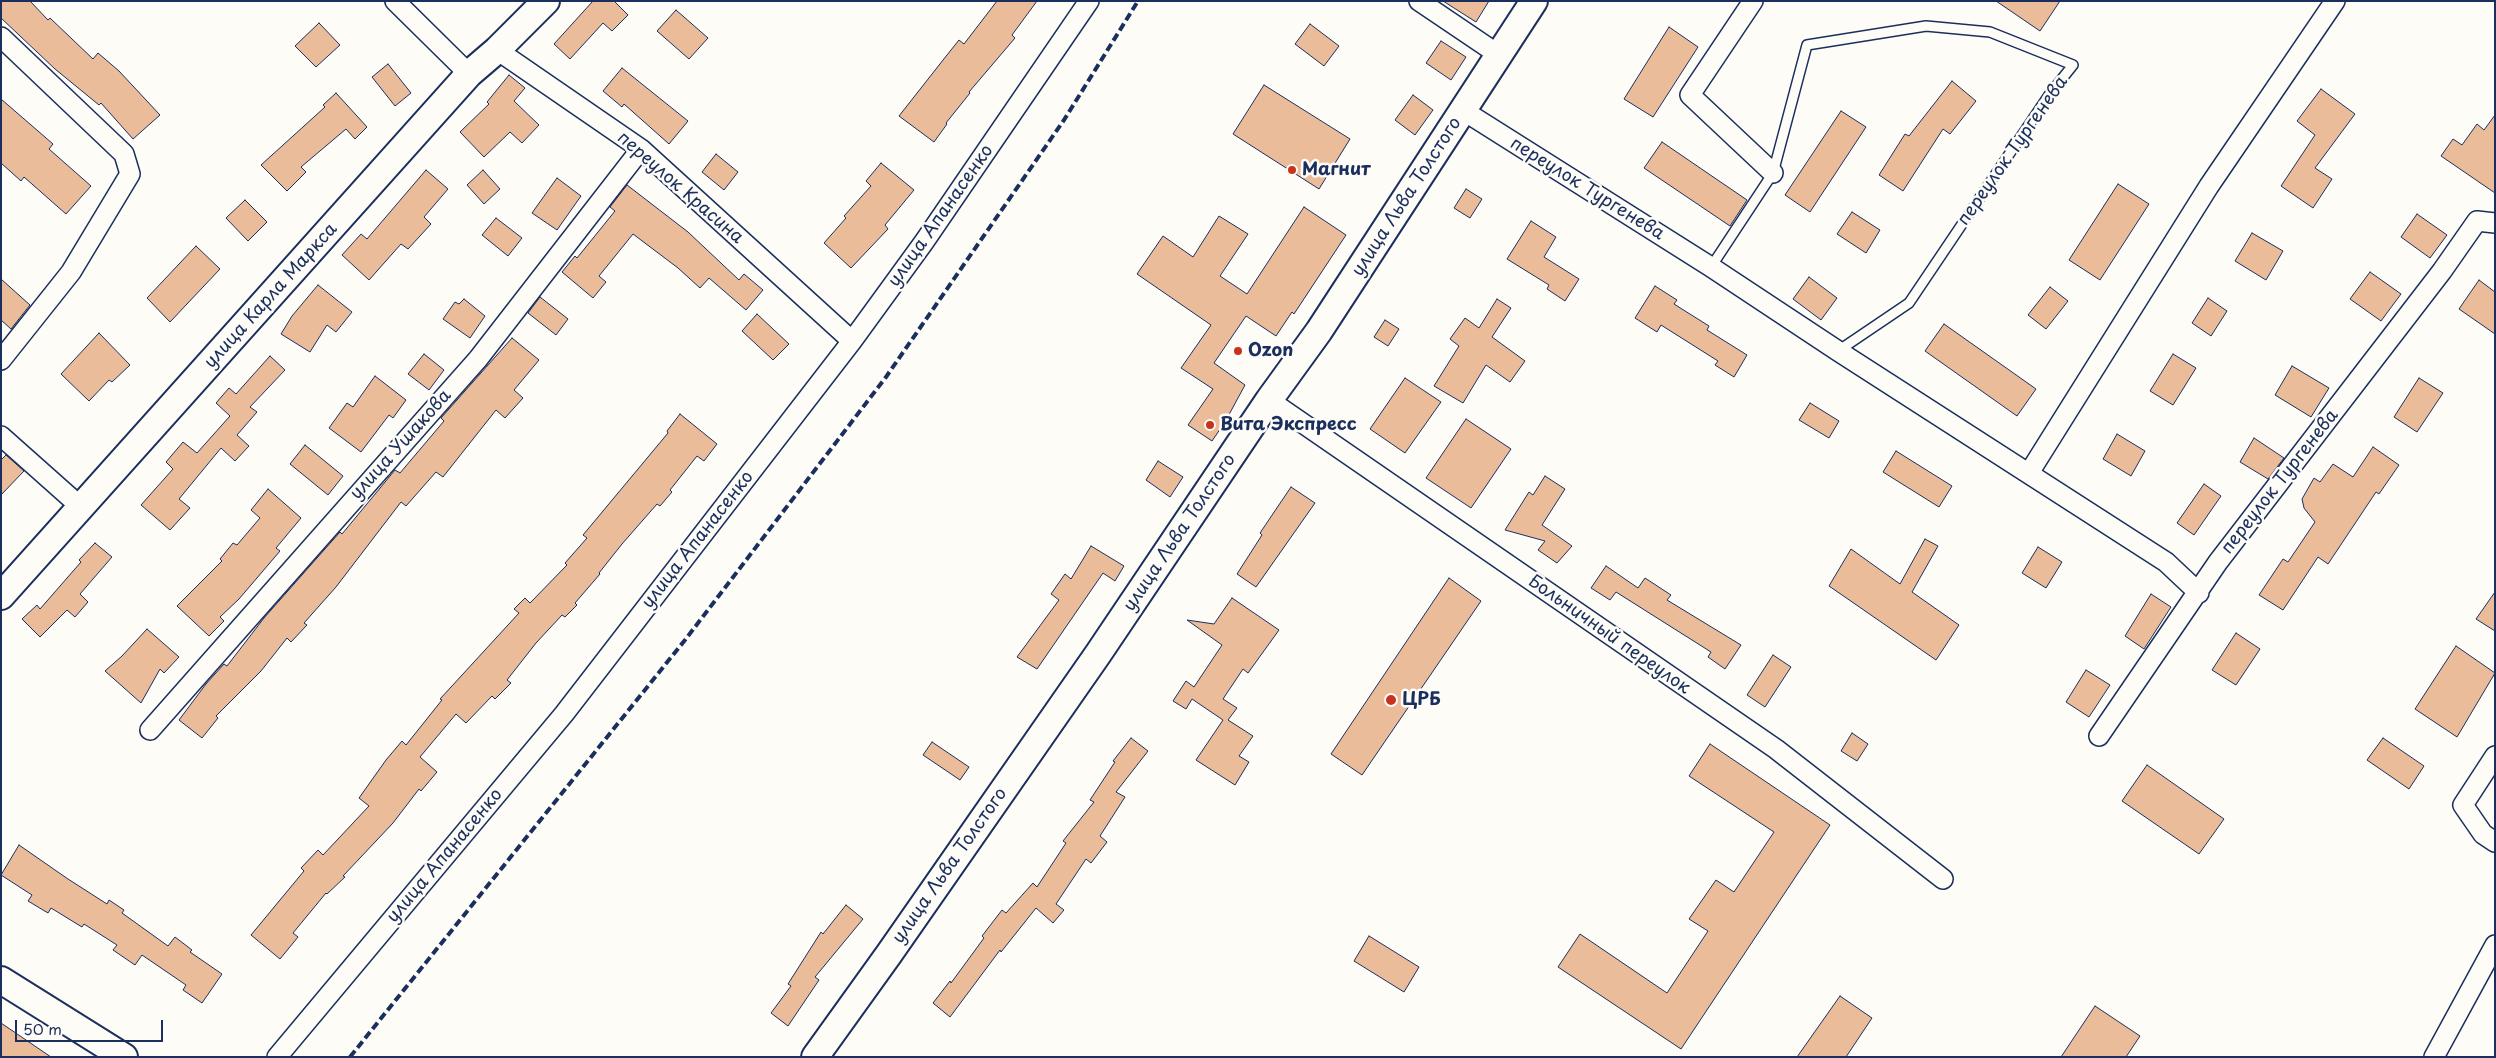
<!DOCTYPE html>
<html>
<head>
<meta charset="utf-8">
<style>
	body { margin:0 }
	#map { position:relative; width:2496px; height:1058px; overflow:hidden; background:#fdfcf7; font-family:"Playpen Sans",sans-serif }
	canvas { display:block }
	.frame { position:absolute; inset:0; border:2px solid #1b2f5e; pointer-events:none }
	.scale { position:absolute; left:15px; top:1020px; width:148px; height:22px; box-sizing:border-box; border:2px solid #1b2f5e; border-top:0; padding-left:6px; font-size:15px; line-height:18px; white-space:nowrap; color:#1b2f5e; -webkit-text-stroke:4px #fdfcf7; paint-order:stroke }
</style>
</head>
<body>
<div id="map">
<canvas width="2496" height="1058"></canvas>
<div class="frame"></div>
<div class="scale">50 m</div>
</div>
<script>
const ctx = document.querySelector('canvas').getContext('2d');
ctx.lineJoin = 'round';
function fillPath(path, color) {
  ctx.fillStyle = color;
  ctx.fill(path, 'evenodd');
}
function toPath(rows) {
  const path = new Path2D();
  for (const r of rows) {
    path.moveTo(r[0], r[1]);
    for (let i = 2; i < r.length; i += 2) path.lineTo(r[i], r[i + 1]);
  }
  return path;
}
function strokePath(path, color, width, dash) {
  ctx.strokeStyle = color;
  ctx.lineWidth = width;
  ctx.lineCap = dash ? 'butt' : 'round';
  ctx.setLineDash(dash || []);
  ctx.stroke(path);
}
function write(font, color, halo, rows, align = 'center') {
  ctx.font = font + ' "Playpen Sans",sans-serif';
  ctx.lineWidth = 5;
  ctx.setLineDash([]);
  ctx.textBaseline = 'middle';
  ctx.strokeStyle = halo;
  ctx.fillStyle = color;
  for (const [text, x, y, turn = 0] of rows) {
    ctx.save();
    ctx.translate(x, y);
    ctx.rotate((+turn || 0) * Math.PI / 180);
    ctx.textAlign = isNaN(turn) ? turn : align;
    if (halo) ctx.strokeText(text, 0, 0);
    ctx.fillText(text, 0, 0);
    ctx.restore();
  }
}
const building = toPath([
	[1,1,30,1,48,20,50,18,93,59,98,53,119,71,160,115,133,139,101,103,99,105,55,69,1,18,1,1],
	[593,1,614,1,628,15,612,31,603,23,570,59,554,44,593,1],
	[997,1,1037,1,1012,35,1015,38,969,92,970,93,946,123,947,124,934,142,899,116,947,55,959,40,964,44,997,1],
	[1443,1,1489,1,1476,22,1443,1],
	[1996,1,2060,1,2040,31,1996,1],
	[676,10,708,38,689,59,657,31,676,10],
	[319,23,340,45,316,67,295,46,319,23],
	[1310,24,1339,46,1324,66,1295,44,1310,24],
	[1669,27,1698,47,1653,117,1624,99,1669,27],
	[1441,41,1466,57,1451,80,1426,63,1441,41],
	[388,64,411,93,395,106,372,77,388,64],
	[622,68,688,121,669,144,624,104,622,107,603,91,622,68],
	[509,75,525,88,514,101,539,125,522,143,510,132,484,157,460,132,489,104,487,102,509,75],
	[1952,81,1976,101,1950,134,1943,129,1903,191,1879,175,1905,134,1909,136,1952,81],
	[1264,85,1350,139,1319,189,1233,134,1264,85],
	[2321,89,2355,114,2315,168,2332,179,2313,208,2281,186,2315,135,2297,121,2321,89],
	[336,93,367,127,355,139,346,129,301,167,306,172,287,191,261,165,325,107,323,105,336,93],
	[1413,95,1433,110,1415,135,1395,120,1413,95],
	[1,99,53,144,49,149,91,186,66,214,24,177,21,181,1,163,1,99],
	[1841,111,1866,127,1810,212,1785,195,1841,111],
	[2495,115,2495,193,2441,156,2453,139,2462,145,2477,124,2484,130,2495,115],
	[1662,142,1747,200,1730,226,1644,168,1662,142],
	[716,154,738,172,724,190,702,172,716,154],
	[881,163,914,190,885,225,888,229,851,268,824,243,846,218,844,216,871,186,866,181,881,163],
	[426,170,448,189,424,217,431,224,408,249,401,244,369,280,342,255,361,234,367,239,426,170],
	[483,170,500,189,484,204,467,185,483,170],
	[557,178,581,196,557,230,532,213,557,178],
	[2118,184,2149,204,2100,280,2069,260,2118,184],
	[627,185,688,232,739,280,744,274,763,290,746,310,709,278,700,288,678,268,633,234,599,276,606,282,593,298,562,272,575,256,577,258,615,211,610,207,627,185],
	[1466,189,1482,199,1470,218,1454,208,1466,189],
	[245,200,267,222,248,241,226,218,245,200],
	[1304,207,1346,235,1294,314,1292,312,1276,336,1246,316,1214,363,1245,385,1225,422,1212,441,1188,425,1213,389,1181,368,1211,325,1137,274,1163,236,1193,257,1219,216,1248,234,1220,276,1247,294,1304,207],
	[1852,212,1880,230,1866,253,1837,234,1852,212],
	[2417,214,2447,235,2430,258,2401,237,2417,214],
	[496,218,522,238,508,256,482,235,496,218],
	[1531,221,1556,237,1544,257,1579,279,1565,301,1547,289,1549,285,1507,259,1531,221],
	[2252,233,2283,251,2266,280,2235,261,2252,233],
	[196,246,220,269,170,322,147,298,196,246],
	[2370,272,2401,294,2381,321,2350,299,2370,272],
	[1809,277,1837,298,1821,320,1793,299,1809,277],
	[1,279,30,305,11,329,1,320,1,279],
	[2479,280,2495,292,2495,334,2459,309,2479,280],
	[318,285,352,312,336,332,327,325,310,352,281,334,292,316,318,285],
	[1655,286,1677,300,1674,304,1709,326,1707,330,1747,355,1734,377,1715,365,1718,361,1661,325,1657,332,1635,318,1655,286],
	[2050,287,2068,301,2046,329,2028,315,2050,287],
	[540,297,568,319,556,335,528,313,540,297],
	[2208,298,2227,311,2211,336,2192,323,2208,298],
	[464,299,485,316,470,338,443,319,455,302,459,304,464,299],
	[1497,299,1511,308,1492,337,1525,361,1510,382,1486,365,1463,403,1434,386,1459,346,1450,339,1465,318,1479,328,1497,299],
	[757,314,789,344,773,360,742,331,757,314],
	[1385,320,1399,329,1388,346,1374,337,1385,320],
	[1944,324,2036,389,2017,416,1925,351,1944,324],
	[99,333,130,365,112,382,109,380,89,401,61,374,99,333],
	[512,338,539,360,514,390,523,398,505,418,496,410,443,477,436,472,406,506,401,502,336,587,304,623,307,625,291,642,287,638,261,671,216,716,218,718,202,738,179,720,206,684,224,664,227,666,264,618,340,532,342,534,395,470,400,473,444,421,441,418,512,338],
	[424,354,444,370,429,390,408,374,424,354],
	[2173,354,2196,368,2173,405,2150,391,2173,354],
	[270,356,285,370,250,407,257,412,237,435,249,446,235,461,221,448,179,499,190,508,170,530,141,505,173,469,166,462,183,442,197,453,230,416,216,403,229,388,236,394,270,356],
	[2292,366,2329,388,2311,417,2275,395,2292,366],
	[375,376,406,400,393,418,389,415,361,452,329,428,347,403,353,407,375,376],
	[1405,378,1441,402,1405,453,1370,429,1405,378],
	[2419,378,2443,393,2417,432,2394,417,2419,378],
	[1810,403,1839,421,1829,438,1799,420,1810,403],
	[680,414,717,444,704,461,697,456,670,490,672,492,660,506,657,504,622,544,599,573,600,574,575,603,577,605,565,617,562,615,536,643,507,680,511,683,495,699,492,696,466,723,456,714,420,757,437,772,421,791,419,789,393,823,343,876,345,877,327,894,326,893,293,933,298,937,280,959,251,935,304,871,301,868,318,850,323,855,369,806,359,798,386,760,402,741,406,745,442,700,440,699,519,613,514,609,525,598,530,603,567,565,565,563,587,538,583,535,668,433,667,431,680,414],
	[1466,419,1511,449,1471,508,1426,478,1466,419],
	[2117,434,2145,451,2131,476,2103,459,2117,434],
	[2254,438,2284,458,2268,479,2240,462,2254,438],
	[305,445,343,476,328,495,290,464,305,445],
	[2373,447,2399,465,2379,494,2376,492,2328,564,2318,557,2283,610,2259,595,2283,559,2288,562,2315,522,2304,508,2302,499,2314,478,2320,482,2333,464,2353,477,2373,447],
	[1896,451,1952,486,1939,507,1883,472,1896,451],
	[6,455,24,471,1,495,1,460,6,455],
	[1158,461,1183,477,1170,497,1146,480,1158,461],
	[1545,476,1565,489,1542,525,1572,546,1557,563,1538,550,1545,541,1505,530,1529,492,1533,495,1545,476],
	[2204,484,2221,496,2194,535,2177,523,2204,484],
	[1291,487,1315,503,1256,587,1237,574,1262,535,1260,533,1291,487],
	[268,489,301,518,276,548,280,551,239,599,220,617,224,621,209,636,177,606,222,561,220,559,233,543,237,545,260,518,251,510,268,489],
	[1925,539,1938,546,1912,592,1959,625,1936,660,1829,586,1851,549,1900,584,1925,539],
	[95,543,112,557,80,594,88,602,75,617,67,610,40,637,22,619,37,605,40,609,81,562,79,560,95,543],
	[1091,546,1124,566,1115,581,1103,573,1037,669,1017,657,1059,600,1051,594,1065,574,1071,579,1091,546],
	[2038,547,2062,562,2046,588,2022,573,2038,547],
	[1606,566,1638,588,1645,578,1671,595,1667,600,1741,645,1725,669,1708,657,1711,652,1616,592,1610,600,1591,588,1606,566],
	[1449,578,1481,601,1362,775,1331,754,1449,578],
	[2495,592,2495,631,2476,619,2495,592],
	[2151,594,2171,607,2144,649,2125,636,2151,594],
	[1232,598,1279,630,1248,673,1243,669,1223,699,1237,708,1228,720,1253,736,1239,756,1249,762,1235,785,1196,760,1223,720,1192,699,1186,709,1173,701,1186,681,1194,687,1222,645,1187,620,1214,624,1232,598],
	[147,629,179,657,164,673,160,669,141,703,105,671,122,656,147,629],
	[2236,633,2260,649,2236,685,2212,670,2236,633],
	[2456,646,2495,673,2457,737,2415,709,2456,646],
	[1773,655,1791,667,1765,707,1747,695,1773,655],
	[2086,670,2110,685,2089,717,2066,702,2086,670],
	[1852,733,1868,744,1857,761,1841,751,1852,733],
	[1131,738,1148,751,1116,792,1125,797,1100,836,1107,842,1091,863,1086,859,1056,904,1064,910,1053,923,1036,908,1001,952,1000,950,950,1017,933,1003,950,981,951,983,984,938,982,936,1002,910,1006,913,1033,883,1037,887,1066,843,1063,841,1094,802,1090,800,1115,762,1113,761,1131,738],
	[2383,738,2424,766,2409,789,2367,760,2383,738],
	[932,742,969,767,960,780,923,755,932,742],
	[1710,744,1830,825,1681,1049,1558,967,1580,934,1667,993,1708,931,1689,919,1716,880,1734,892,1774,832,1689,776,1710,744],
	[2147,765,2224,819,2199,854,2122,801,2147,765],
	[19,845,68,879,107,904,109,900,124,910,122,913,168,946,175,937,192,950,190,952,222,974,202,1003,183,990,186,985,142,955,135,965,113,950,117,945,84,924,82,927,51,908,48,913,28,901,32,895,1,875,19,845],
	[846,905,863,919,815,977,819,980,788,1026,771,1013,791,986,788,984,821,932,823,934,846,905],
	[1369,936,1419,967,1404,992,1354,961,1369,936],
	[1840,996,1872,1018,1846,1057,1797,1057,1840,996],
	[2095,1006,2140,1036,2126,1057,2061,1057,2095,1006],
	[1,1023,51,1057,1,1057,1,1023]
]);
fillPath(building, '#eabc9a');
strokePath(building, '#1b2f5e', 1);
const lane = toPath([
	[1711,267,1773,173,1807,45,1926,26,1990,32,2073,65,2049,95,1909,303,1838,351]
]);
const street = toPath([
	[395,1,469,74],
	[1419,1,1499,55],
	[1753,1,1690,95,1773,173],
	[1,37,124,154,130,174,71,272,1,360],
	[497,50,641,149,852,341],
	[1464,111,1711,267,1838,351,2166,562,2199,593],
	[1269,400,1776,749,1943,879],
	[1,436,82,508],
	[2029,473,2209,186,2335,1],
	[150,730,478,359,641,149],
	[2099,736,2218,562,2442,271,2477,221,2495,223],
	[2495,756,2463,805,2483,834,2495,842],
	[277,1057,564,714,852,341,924,242,1089,1],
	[2434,1057,2495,945]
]);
const secondary = toPath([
	[1,596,469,74,497,50,546,1],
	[1,980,124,1057],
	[815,1057,889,954,1098,654,1269,400,1319,331,1534,1]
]);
strokePath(lane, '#1b2f5e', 12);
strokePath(street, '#1b2f5e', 22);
strokePath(secondary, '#1b2f5e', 30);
strokePath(lane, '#fdfcf7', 9);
strokePath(street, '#fdfcf7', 19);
strokePath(secondary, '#fdfcf7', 26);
strokePath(toPath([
	[350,1057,685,640,886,377,1064,120,1138,1]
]), '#1b2f5e', 4, [8, 4]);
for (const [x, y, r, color] of [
	[1292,170,5,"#c8321e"],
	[1238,351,5,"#c8321e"],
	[1210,425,5,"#c8321e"],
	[1391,700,6,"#c8321e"]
]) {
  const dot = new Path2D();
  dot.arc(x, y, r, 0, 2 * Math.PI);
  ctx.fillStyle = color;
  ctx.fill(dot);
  strokePath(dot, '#fdfcf7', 2);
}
write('18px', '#1b2f5e', '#fdfcf7', [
	["переулок Тургенева",2013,151,-55],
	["переулок Красина",680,188,41],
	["переулок Тургенева",1587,189,32],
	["улица Льва Толстого",1407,197,-57],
	["улица Апанасенко",941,216,-55],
	["улица Карла Маркса",271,296,-48],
	["улица Ушакова",401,445,-48],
	["переулок Тургенева",2280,482,-52],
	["улица Льва Толстого",1180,533,-56],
	["улица Апанасенко",698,540,-52],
	["Больничный переулок",1609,635,35],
	["улица Апанасенко",445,856,-50],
	["улица Льва Толстого",950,866,-55]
]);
write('bold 18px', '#1b2f5e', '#fdfcf7', [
	["Магнит",1302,170],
	["Ozon",1248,351],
	["Вита Экспресс",1220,425],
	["ЦРБ",1402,700]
], 'left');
</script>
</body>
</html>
